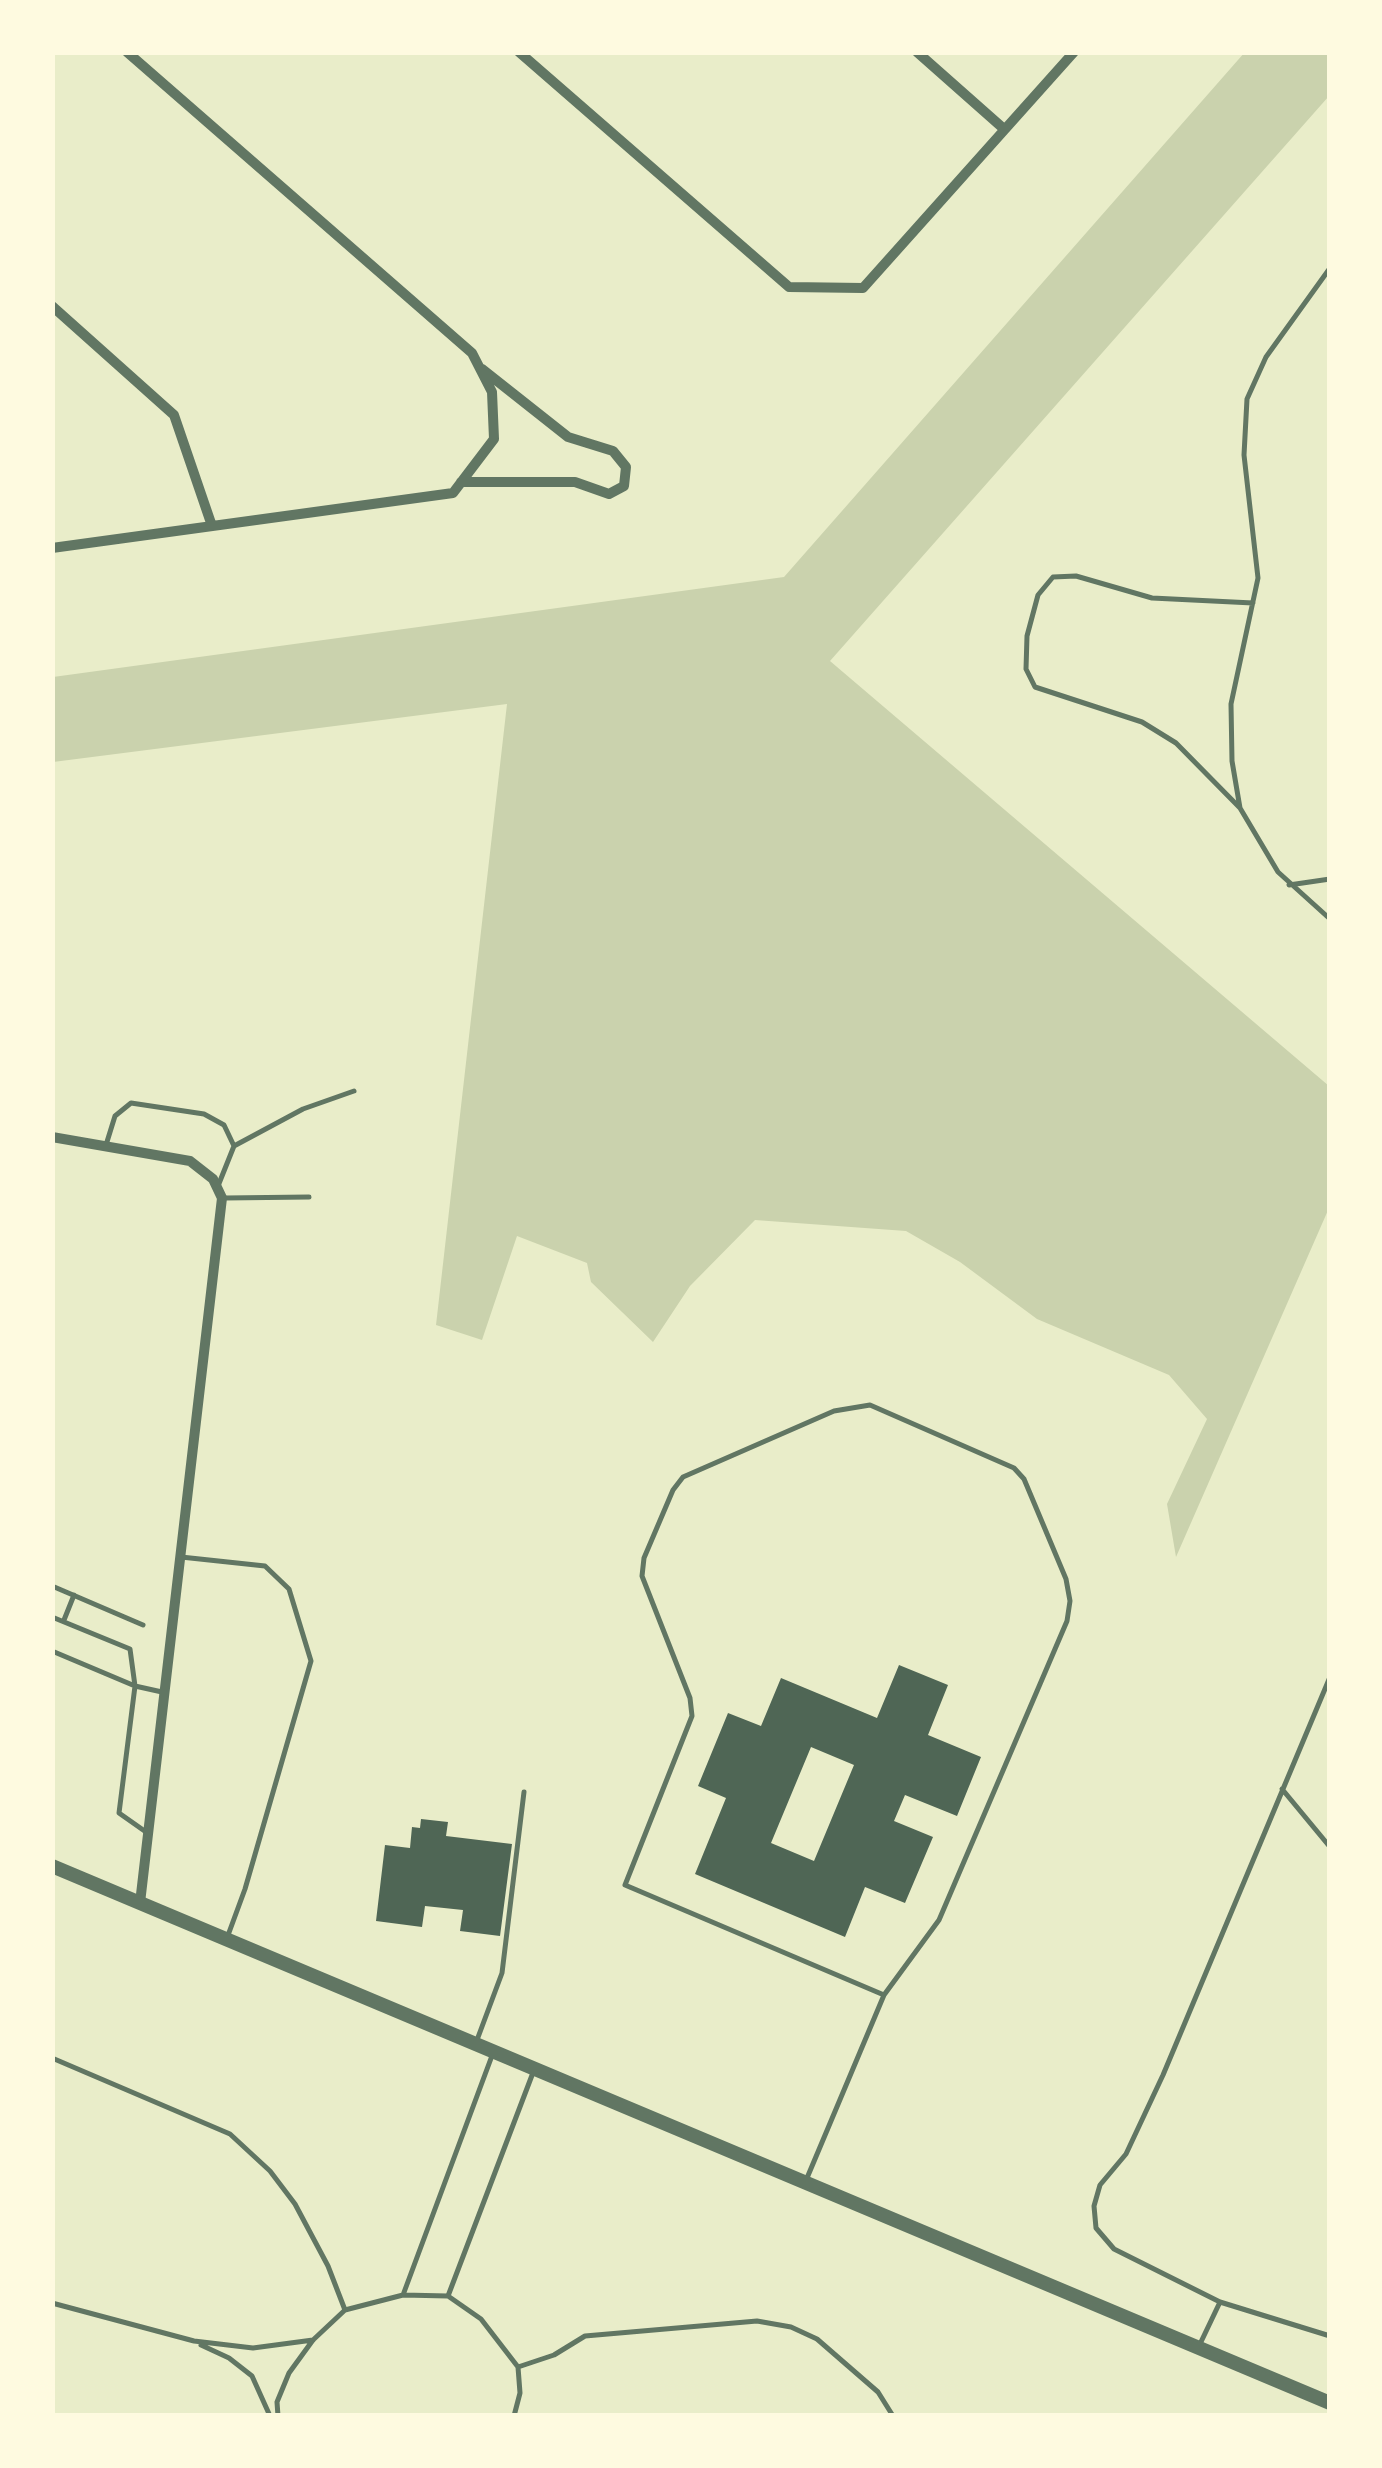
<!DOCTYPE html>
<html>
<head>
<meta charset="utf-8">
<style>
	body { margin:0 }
	#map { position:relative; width:1382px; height:2468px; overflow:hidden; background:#e9edc9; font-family:Overpass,sans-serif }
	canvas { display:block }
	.frame { position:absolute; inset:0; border:55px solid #fefae0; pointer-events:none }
</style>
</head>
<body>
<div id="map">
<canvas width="1382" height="2468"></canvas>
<div class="frame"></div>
</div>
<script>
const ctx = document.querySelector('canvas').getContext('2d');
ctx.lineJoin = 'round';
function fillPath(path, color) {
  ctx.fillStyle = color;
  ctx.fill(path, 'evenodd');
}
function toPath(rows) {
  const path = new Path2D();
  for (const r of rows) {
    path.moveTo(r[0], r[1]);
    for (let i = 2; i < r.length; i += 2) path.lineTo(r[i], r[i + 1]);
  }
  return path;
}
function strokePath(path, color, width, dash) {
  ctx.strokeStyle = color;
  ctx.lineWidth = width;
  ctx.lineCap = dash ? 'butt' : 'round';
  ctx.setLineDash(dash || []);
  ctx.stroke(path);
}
fillPath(toPath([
	[1245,52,1329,53,1329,96,830,661,1329,1086,1329,1208,1176,1557,1167,1504,1207,1419,1169,1375,1037,1319,960,1262,906,1231,755,1220,690,1286,653,1342,591,1282,587,1263,517,1236,482,1340,436,1325,507,704,53,762,53,677,784,577]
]), '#cad2ad');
fillPath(toPath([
	[899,1665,948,1685,928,1735,981,1757,957,1816,905,1795,894,1821,933,1837,905,1903,865,1887,845,1937,695,1874,726,1798,698,1786,728,1713,761,1726,781,1678,877,1718],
	[811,1747,854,1765,814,1861,771,1843],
	[421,1819,448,1822,446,1836,512,1844,500,1936,460,1931,463,1910,425,1906,422,1927,376,1921,385,1845,410,1848,412,1827,420,1828]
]), '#4f6655');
strokePath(toPath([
	[1330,268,1266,357,1247,399,1244,455,1258,578,1231,704,1232,761,1240,808,1278,872,1330,919],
	[1240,808,1176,743,1142,722,1035,687,1026,669,1027,636,1038,595,1053,577,1076,576,1152,598,1253,603],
	[1289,885,1330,879],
	[106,1145,115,1116,131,1103,204,1114,224,1125,234,1146],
	[218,1186,234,1146,303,1109,354,1091],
	[225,1198,309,1197],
	[181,1557,265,1566,289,1589,311,1661,245,1889,227,1938],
	[52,1586,143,1625],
	[52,1617,130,1649,135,1686,119,1813,146,1832],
	[64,1620,74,1595],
	[52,1651,135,1686,162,1692],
	[1330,1677,1163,2075,1126,2154,1100,2185,1094,2206,1096,2228,1114,2249,1220,2302,1330,2336],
	[1282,1789,1330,1847],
	[477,2040,502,1973,524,1792],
	[52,2058,230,2134,270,2171,295,2204,328,2266,345,2310],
	[807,2178,884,1995,939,1920,1067,1621,1070,1601,1066,1579,1024,1479,1014,1468,870,1405,834,1411,683,1477,673,1490,644,1558,642,1576,690,1698,692,1716,625,1885,884,1995],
	[403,2295,493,2053],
	[448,2296,534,2070],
	[52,2303,194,2341,253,2348,313,2340],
	[1200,2344,1220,2302],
	[201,2345,229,2358,252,2376,270,2416],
	[278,2416,277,2402,289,2373,313,2340,345,2310,403,2295,448,2296,481,2319,518,2367],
	[514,2416,520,2393,518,2367,554,2355,585,2336,757,2321,791,2327,817,2339,878,2392,893,2416]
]), '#617663', 5);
strokePath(toPath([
	[519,52,789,287,863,288,1074,52],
	[917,52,1004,129],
	[52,306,174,415,212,526],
	[461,482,575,482,609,494,624,486,626,467,613,451,568,437,482,369],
	[52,548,453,493,494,439,492,392,472,353,127,52],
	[52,1137,190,1161,213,1179,222,1198,140,1903]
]), '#617663', 10);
strokePath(toPath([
	[52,1866,1330,2403]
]), '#617663', 14);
</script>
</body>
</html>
